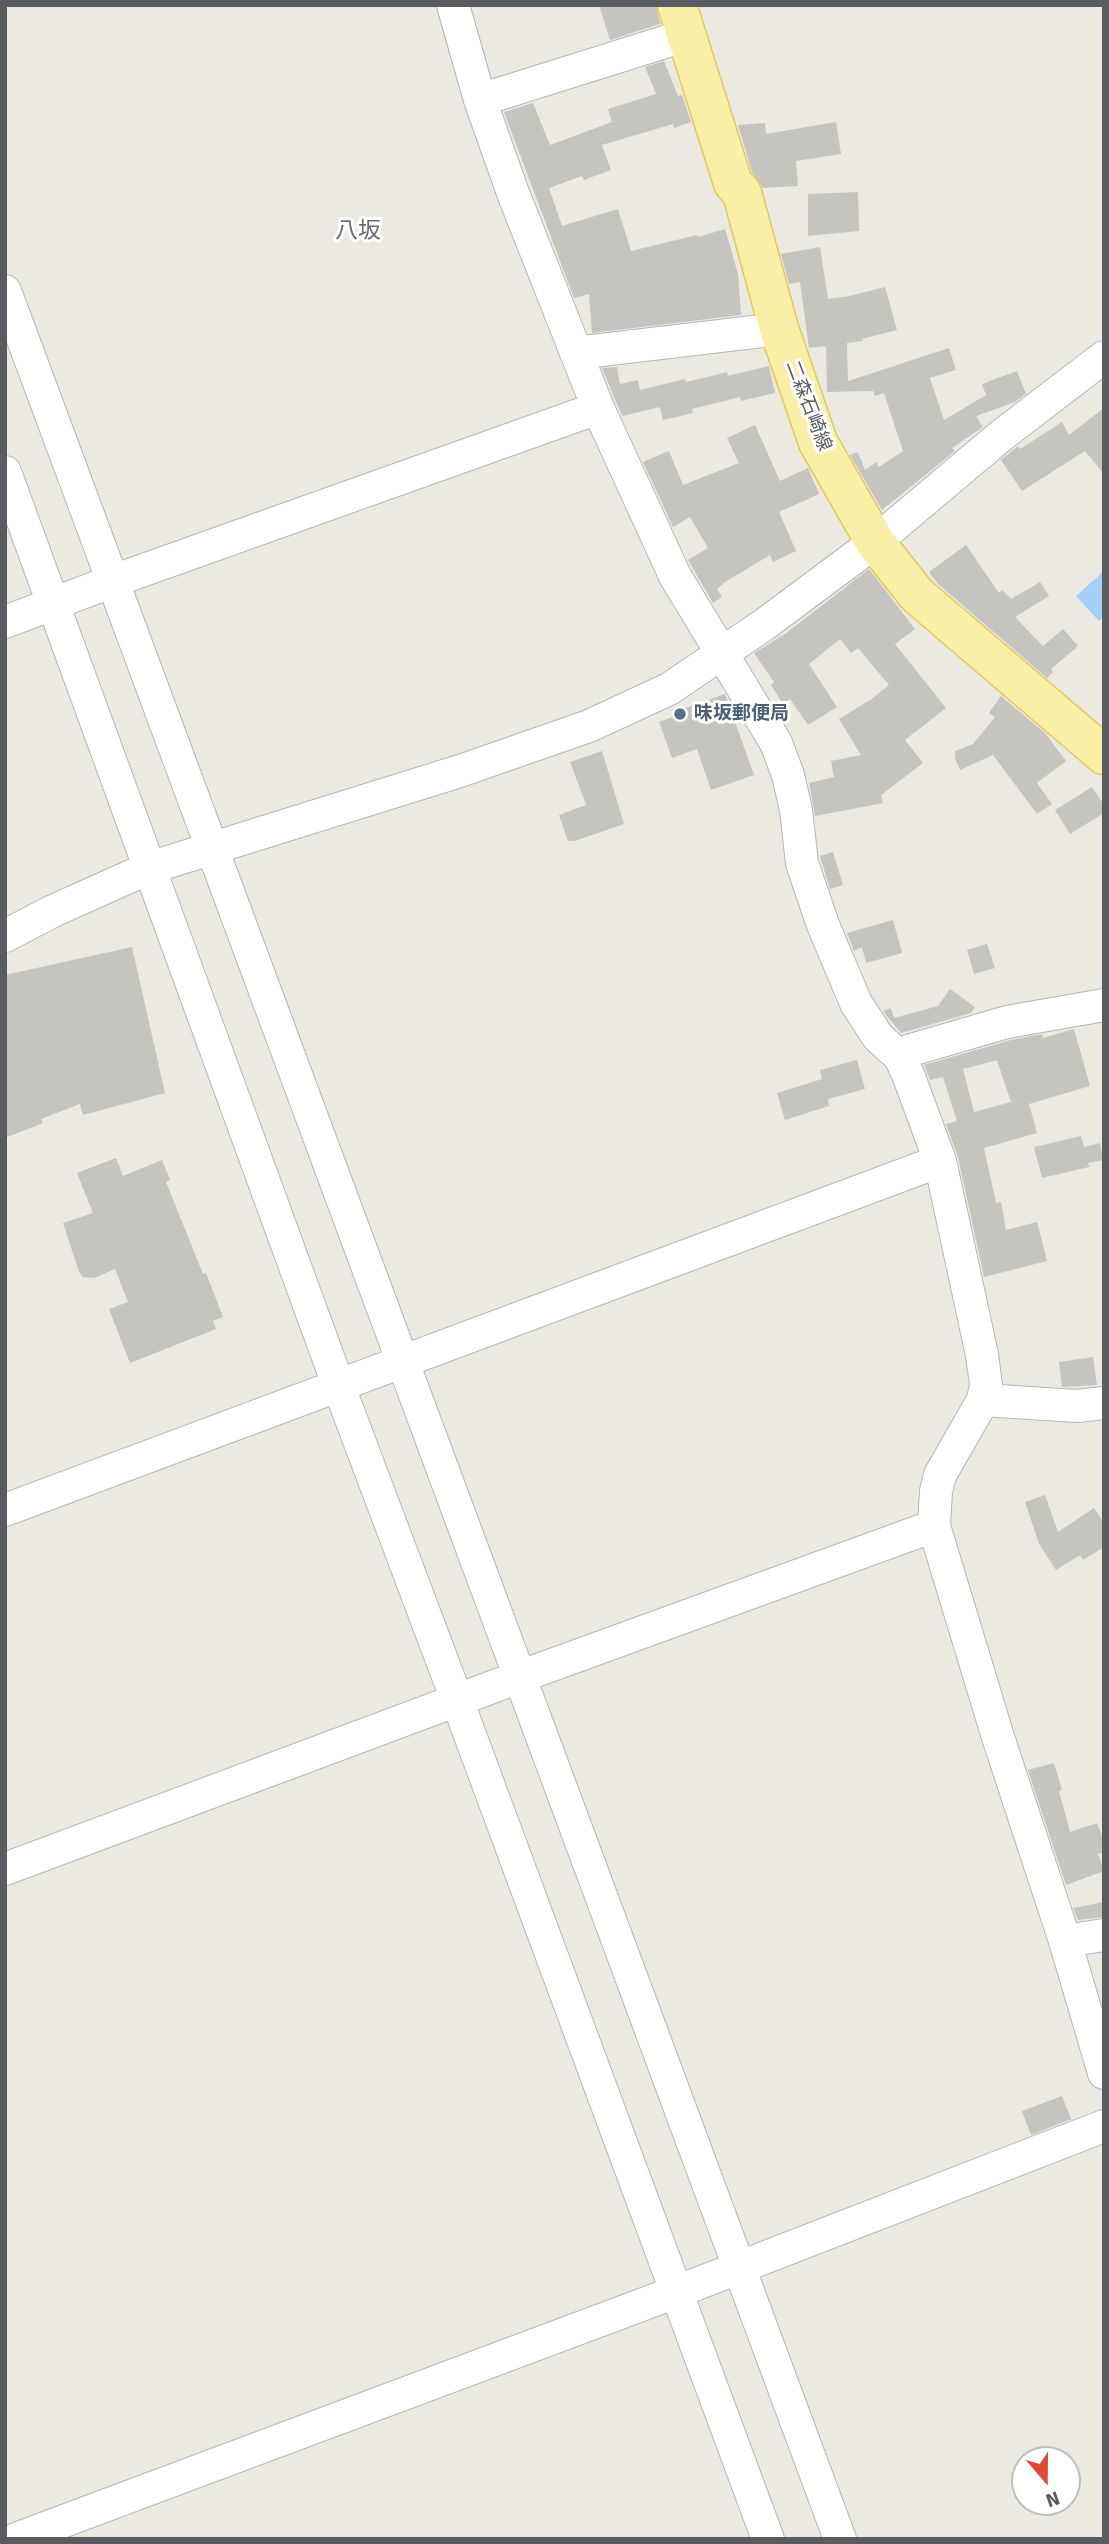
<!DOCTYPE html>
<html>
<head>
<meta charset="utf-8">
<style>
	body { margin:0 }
	#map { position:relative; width:1109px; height:2544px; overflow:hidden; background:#ebe9e0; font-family:Signika,sans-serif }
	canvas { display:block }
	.frame { position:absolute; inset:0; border:7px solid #595c60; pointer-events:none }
	.north { position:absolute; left:1011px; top:2446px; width:70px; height:70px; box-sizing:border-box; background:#fff; border:2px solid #bdbebf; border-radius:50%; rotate:160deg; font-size:19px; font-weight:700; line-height:28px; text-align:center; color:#595c60 }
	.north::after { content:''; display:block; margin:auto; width:24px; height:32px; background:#db4b35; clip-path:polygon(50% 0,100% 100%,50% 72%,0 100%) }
</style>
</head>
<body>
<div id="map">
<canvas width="1109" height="2544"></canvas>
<div class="frame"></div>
<div class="north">N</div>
</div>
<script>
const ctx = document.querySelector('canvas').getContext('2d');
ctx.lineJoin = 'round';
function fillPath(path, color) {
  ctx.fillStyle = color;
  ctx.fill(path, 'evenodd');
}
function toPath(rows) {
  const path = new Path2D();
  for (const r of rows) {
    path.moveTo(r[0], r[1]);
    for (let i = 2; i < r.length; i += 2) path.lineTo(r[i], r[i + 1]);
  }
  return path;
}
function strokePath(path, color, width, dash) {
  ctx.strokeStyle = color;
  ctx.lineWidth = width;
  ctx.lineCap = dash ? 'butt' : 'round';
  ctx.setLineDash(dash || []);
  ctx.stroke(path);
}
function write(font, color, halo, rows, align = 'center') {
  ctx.font = font + ' Signika,"Noto Sans JP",sans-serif';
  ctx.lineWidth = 6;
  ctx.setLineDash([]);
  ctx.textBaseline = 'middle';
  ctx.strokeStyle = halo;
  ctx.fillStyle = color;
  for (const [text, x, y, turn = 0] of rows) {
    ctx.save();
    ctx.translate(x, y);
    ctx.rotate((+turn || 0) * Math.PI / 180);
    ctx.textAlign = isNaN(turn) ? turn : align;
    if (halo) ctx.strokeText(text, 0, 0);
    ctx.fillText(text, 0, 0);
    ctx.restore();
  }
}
fillPath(toPath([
	[1104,571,1104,617,1099,621,1076,596]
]), '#a3cff8');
fillPath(toPath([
	[599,5,656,5,660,24,610,40],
	[664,61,678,96,682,95,691,122,674,128,673,124,602,145,611,170,584,180,582,176,549,188,562,226,618,209,631,251,697,235,698,237,725,229,738,274,741,315,592,333,589,294,574,298,504,112,533,103,550,145,612,122,608,109,656,94,645,67],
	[836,122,841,154,796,161,798,186,763,188,752,172,738,125,765,123,766,134],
	[858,192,859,231,808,236,808,194],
	[820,247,828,299,850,296,885,287,897,330,862,339,863,341,847,343,848,381,949,348,956,370,930,378,944,420,986,395,982,384,1017,371,1026,394,1015,402,976,416,983,427,952,448,955,451,882,510,850,455,858,452,865,470,876,462,879,467,903,451,884,393,875,396,873,391,827,392,826,346,809,348,800,282,789,284,781,254],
	[769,366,775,393,741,401,740,397,692,409,693,413,663,420,660,407,622,416,602,368,617,367,620,384,638,380,640,390,685,379,686,382,727,372,728,376],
	[1104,408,1104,474,1085,451,1022,491,1001,460,1018,446,1020,449,1062,422,1069,435],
	[755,425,780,481,808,468,819,494,779,512,796,551,773,562,770,555,725,582,717,589,722,597,713,603,688,560,708,548,690,517,673,527,643,462,669,451,683,485,739,463,727,438],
	[966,545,999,593,1002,590,1011,599,1040,582,1049,596,1015,617,1043,646,1063,629,1078,646,1051,669,1053,672,1047,678,938,584,929,572],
	[869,569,915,629,895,644,946,708,905,740,923,763,881,795,883,803,815,816,809,783,834,777,831,761,861,755,839,719,870,700,889,685,858,648,851,653,840,639,809,664,837,707,808,725,790,699,783,704,771,685,774,682,754,653,785,634],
	[725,694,754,775,711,790,697,749,672,758,659,722,686,712,685,708],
	[1001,696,1045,733,1066,761,1037,783,1052,804,1037,814,993,755,960,770,955,758,955,751,973,744,995,717,989,713],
	[602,751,624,824,575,841,568,841,559,815,586,805,570,762],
	[1092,787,1104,805,1104,813,1070,834,1055,810],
	[833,852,843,885,830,889,820,856],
	[893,920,902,953,866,963,862,947,854,951,847,933],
	[987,944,995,968,974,974,967,950],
	[132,947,165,1093,83,1115,80,1104,41,1119,43,1123,5,1138,5,975],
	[950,989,975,1007,971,1013,901,1033,883,1011,891,1008,894,1018,938,1006],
	[1074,1029,1090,1086,1029,1104,1037,1133,984,1148,996,1203,1001,1202,1006,1230,1037,1222,1047,1261,984,1277,958,1157,946,1124,957,1121,943,1077,930,1080,924,1065,1011,1040,1042,1034,1043,1038],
	[997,1060,1011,1102,974,1112,963,1069],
	[857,1060,865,1089,828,1099,829,1106,785,1120,777,1093,822,1079,820,1070],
	[1081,1136,1084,1147,1100,1143,1103,1160,1088,1163,1089,1167,1042,1178,1034,1147],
	[116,1158,123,1176,162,1160,170,1180,166,1182,203,1274,206,1273,223,1317,213,1321,216,1329,130,1363,109,1309,128,1302,115,1269,94,1278,83,1277,79,1272,63,1223,93,1213,77,1173],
	[1093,1357,1097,1385,1062,1387,1059,1362],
	[1045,1495,1058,1532,1094,1508,1104,1523,1104,1547,1083,1560,1080,1555,1056,1570,1039,1544,1025,1502],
	[1054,1763,1062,1790,1059,1791,1070,1832,1097,1823,1104,1841,1104,1852,1098,1854,1104,1871,1066,1885,1028,1770],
	[1104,1902,1104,1917,1078,1920,1073,1908],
	[1062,2096,1071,2119,1031,2135,1022,2111]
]), '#c6c4be');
const minor = toPath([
	[453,5,480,100,513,193,598,408,675,576,776,743,788,775,796,810,802,863,823,925,856,1003,878,1037,900,1057,909,1077,940,1161,982,1355,986,1385,983,1400,940,1475,936,1491,934,1526,997,1734,1065,1941,1104,2073],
	[480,100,687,35],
	[5,291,840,2539],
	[576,353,779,329],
	[5,472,339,1387,457,1700,768,2539],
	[5,622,113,581,598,408],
	[5,936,53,911,149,868,460,771,589,726,669,689,765,624,875,542,1002,435,1104,357],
	[900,1057,911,1050,1007,1022,1104,1005],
	[983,1400,1077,1406,1104,1403],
	[5,1510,940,1161],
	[5,1869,519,1677,934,1526],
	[1065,1941,1104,1935],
	[16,2539,676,2292,1104,2126]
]);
const major = toPath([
	[677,5,733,183,742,193,779,329,818,442,875,542,917,595,1104,755]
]);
strokePath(minor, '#b3b6ba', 34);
strokePath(major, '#e6c75e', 41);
strokePath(minor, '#fff', 32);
strokePath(major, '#f9efa7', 38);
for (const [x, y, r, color] of [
	[680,714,7,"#5c6f8a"]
]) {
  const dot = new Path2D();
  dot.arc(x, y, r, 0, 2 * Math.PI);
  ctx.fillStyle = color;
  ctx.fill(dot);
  strokePath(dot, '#fff', 2.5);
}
write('19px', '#595c60', '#fff', [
	["二森石崎線",808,406,69]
]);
write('bold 19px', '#4e5e75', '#fff', [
	["味坂郵便局",694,714]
], 'left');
write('23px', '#6a6e72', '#fff', [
	["八坂",358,232]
]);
</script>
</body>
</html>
